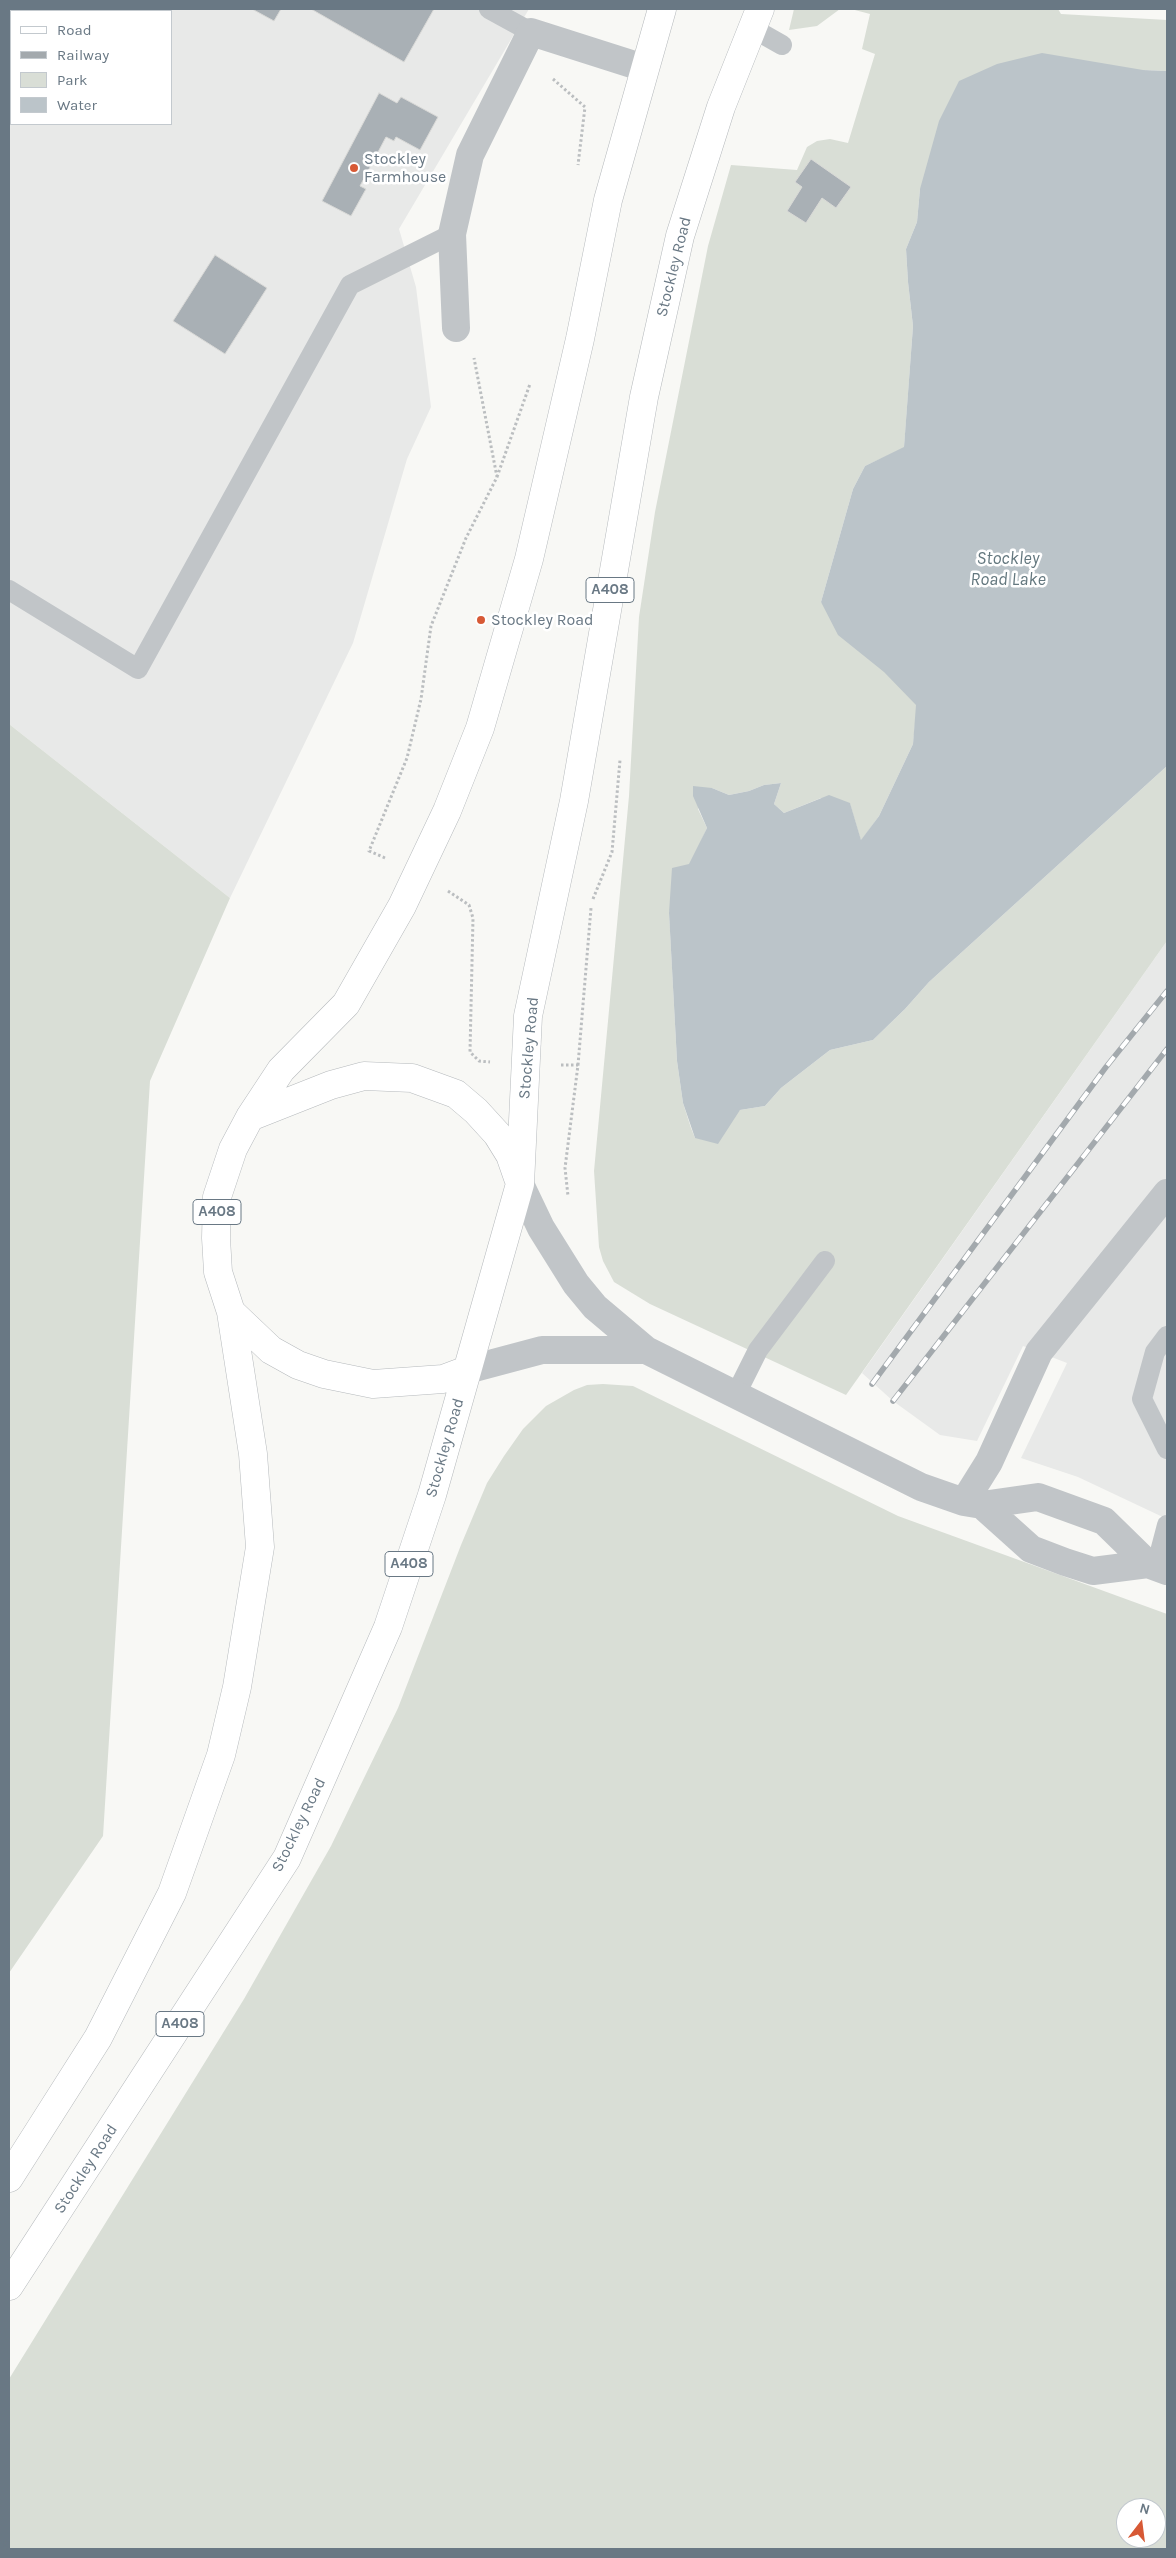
<!DOCTYPE html>
<html>
<head>
<meta charset="utf-8">
<style>
	body { margin:0 }
	#map { position:relative; width:1176px; height:2558px; overflow:hidden; background:#f8f8f5; font-family:Karla,sans-serif }
	canvas { display:block }
	.frame { position:absolute; inset:0; border:10px solid #697884; pointer-events:none }
	.legend { position:absolute; left:10px; top:10px; width:162px; height:115px; box-sizing:border-box; background:#fff; border:1px solid #c3c9ce; margin:0; padding:6px 9px; list-style:none; font-size:15px; color:#697884 }
	.legend li { display:flex; align-items:center; gap:10px; height:25px }
	.legend b { width:25px; border:1px solid #c3c9ce }
	.north { position:absolute; left:1116px; top:2498px; width:50px; height:50px; box-sizing:border-box; background:#fff; border:1px solid #c3c9ce; border-radius:50%; rotate:15deg; font-size:14px; font-weight:700; line-height:20px; text-align:center; color:#697884 }
	.north::after { content:''; display:block; margin:auto; width:18px; height:22px; background:#d75935; clip-path:polygon(50% 0,100% 100%,50% 72%,0 100%) }
</style>
</head>
<body>
<div id="map">
<canvas width="1176" height="2558"></canvas>
<div class="frame"></div>
<ul class="legend">
<li><b style="height:6px;background:#fff"></b>Road</li>
<li><b style="height:6px;background:#a3a9ad"></b>Railway</li>
<li><b style="height:14px;background:#d9ded6"></b>Park</li>
<li><b style="height:14px;background:#bbc4c9"></b>Water</li>
</ul>
<div class="north">N</div>
</div>
<script>
const ctx = document.querySelector('canvas').getContext('2d');
ctx.lineJoin = 'round';
function fillPath(path, color) {
  ctx.fillStyle = color;
  ctx.fill(path, 'evenodd');
}
function toPath(rows) {
  const path = new Path2D();
  for (const r of rows) {
    path.moveTo(r[0], r[1]);
    for (let i = 2; i < r.length; i += 2) path.lineTo(r[i], r[i + 1]);
  }
  return path;
}
function strokePath(path, color, width, dash) {
  ctx.strokeStyle = color;
  ctx.lineWidth = width;
  ctx.lineCap = dash ? 'butt' : 'round';
  ctx.setLineDash(dash || []);
  ctx.stroke(path);
}
function write(font, color, halo, rows, align = 'center') {
  ctx.font = font + ' Karla,sans-serif';
  ctx.lineWidth = 5;
  ctx.setLineDash([]);
  ctx.textBaseline = 'middle';
  ctx.strokeStyle = halo;
  ctx.fillStyle = color;
  for (const [text, x, y, turn = 0] of rows) {
    ctx.save();
    ctx.translate(x, y);
    ctx.rotate((+turn || 0) * Math.PI / 180);
    ctx.textAlign = isNaN(turn) ? turn : align;
    if (halo) ctx.strokeText(text, 0, 0);
    ctx.fillText(text, 0, 0);
    ctx.restore();
  }
}
fillPath(toPath([
	[9,9,529,9,399,229,416,287,431,407,407,459,353,643,230,898,9,724],
	[11,11,171,11,171,124,11,124],
	[1167,941,1167,1519,1078,1477,1021,1458,1067,1363,1023,1346,977,1441,940,1435,893,1401,862,1373]
]), '#e8e9e8');
fillPath(toPath([
	[794,9,840,9,817,26,789,30],
	[851,9,1058,9,1061,14,1167,20,1167,71,1143,70,920,189,917,222,906,249,908,282,913,326,904,448,865,466,853,489,821,602,917,705,913,744,879,816,861,841,850,804,821,798,784,813,774,804,781,783,764,785,749,791,729,795,712,788,698,809,707,828,669,912,677,1061,683,1103,691,1128,695,1138,740,1110,765,1106,781,1088,830,1050,873,1040,905,1009,929,982,1167,766,1167,941,846,1395,650,1304,614,1282,603,1261,599,1247,594,1171,629,796,639,617,655,512,708,246,731,165,797,170,807,147,817,141,830,139,848,143,875,54,862,49,870,14],
	[9,724,230,898,150,1081,103,1836,9,1973],
	[603,1384,633,1386,898,1516,1167,1614,1167,2549,9,2549,9,2379,244,1999,331,1846,398,1708,461,1545,487,1483,504,1456,523,1429,546,1406,574,1390,587,1385],
	[1126,2508,1156,2508,1156,2538,1126,2538]
]), '#d9ded6');
fillPath(toPath([
	[1042,53,1143,70,1167,71,1167,766,929,982,905,1009,873,1040,830,1050,781,1088,765,1106,740,1110,718,1144,695,1138,683,1103,677,1061,669,913,672,868,689,864,707,828,693,796,693,786,712,788,729,795,749,791,764,785,781,783,774,804,784,813,829,795,850,803,861,840,879,816,913,744,916,705,884,672,838,635,821,602,853,489,865,466,904,447,913,326,908,282,906,249,917,222,920,189,939,121,959,81,997,64]
]), '#bbc4c9');
const building = toPath([
	[252,9,281,9,274,21,252,9],
	[311,9,434,9,404,62,311,9],
	[379,93,397,103,401,97,438,117,420,150,396,137,394,141,386,137,360,186,366,189,351,216,322,201,379,93],
	[811,159,851,187,836,208,822,198,806,223,787,211,802,187,795,182,811,159],
	[215,255,267,288,225,354,173,321,215,255]
]);
fillPath(building, '#a9b0b5');
strokePath(building, '#d9d9d7', 1);
const primary = toPath([
	[250,1117,331,1085,364,1076,412,1078,456,1094,476,1111,497,1134,510,1155,518,1178],
	[231,1312,271,1350,298,1365,324,1374,373,1384,443,1379,467,1370],
	[9,2178,98,2038,172,1893,221,1755,237,1687,260,1547,253,1454,231,1312,218,1272,216,1238,217,1197,233,1149,250,1117,281,1070,346,1004,402,906,447,811,480,728,529,559,580,339,608,200,662,9],
	[9,2286,287,1858,388,1627,432,1495,520,1184,528,1016,574,801,644,397,680,236,721,107,760,9]
]);
strokePath(primary, '#b5b9bc', 29);
strokePath(toPath([
	[553,79,585,107,578,165],
	[497,477,530,384],
	[385,858,369,851,407,758,421,699,431,626,466,538,497,477,474,358],
	[448,891,469,905,473,918,470,1052,479,1061,490,1062],
	[593,899,612,852,620,760],
	[561,1065,578,1065,565,1168,568,1196],
	[578,1065,591,908]
]), '#bbbec0', 3, [2.5, 2.5]);
strokePath(toPath([
	[489,9,531,32],
	[115,11,116,9],
	[752,28,782,45],
	[9,590,138,669,350,285,452,234],
	[1167,1336,1155,1352,1142,1399,1167,1449],
	[736,1394,758,1350,825,1261],
	[1156,1567,1167,1525]
]), '#c1c5c8', 20);
strokePath(toPath([
	[456,328,452,234,470,155,531,32,644,68],
	[520,1184,541,1228,576,1284,595,1307,646,1350,921,1487,964,1502,982,1505,1038,1497,1104,1521,1148,1564,1167,1571],
	[467,1370,542,1350,646,1350],
	[964,1502,989,1462,1039,1352,1167,1193],
	[982,1505,1031,1549,1065,1562,1093,1571,1148,1564]
]), '#c1c5c8', 28);
strokePath(primary, '#fff', 28);
const rail = toPath([
	[872,1384,1106,1067,1167,991],
	[893,1401,1167,1049]
]);
strokePath(rail, '#a3a9ad', 5.5);
strokePath(rail, '#fff', 4, [11]);
for (const [x, y, r, color] of [
	[354,168,5,"#d75935"],
	[481,620,5,"#d75935"]
]) {
  const dot = new Path2D();
  dot.arc(x, y, r, 0, 2 * Math.PI);
  ctx.fillStyle = color;
  ctx.fill(dot);
  strokePath(dot, '#fff', 2);
}
for (const [x, y, w] of [
	[610,590,48],
	[217,1212,48],
	[409,1564,48],
	[180,2024,48]
]) {
  const box = new Path2D();
  box.roundRect(x - w / 2, y - 12.5, w, 25, 4);
  ctx.fillStyle = '#fff';
  ctx.fill(box);
  strokePath(box, '#697884', 1);
}
write('bold 15px', '#697884', null, [
	["A408",610,590],
	["A408",217,1212],
	["A408",409,1564],
	["A408",180,2024]
]);
write('16px', '#697884', '#fff', [
	["Stockley",364,159],
	["Farmhouse",364,177],
	["Stockley Road",491,620]
], 'left');
write('16px', '#697884', '#fff', [
	["Stockley Road",674,267,-76],
	["Stockley Road",529,1048,-85],
	["Stockley Road",445,1448,-74],
	["Stockley Road",299,1825,-64],
	["Stockley Road",86,2169,-57]
]);
write('italic 18px', '#64787f', '#fff', [
	["Stockley",1008,559],
	["Road Lake",1008,580]
]);
</script>
</body>
</html>
